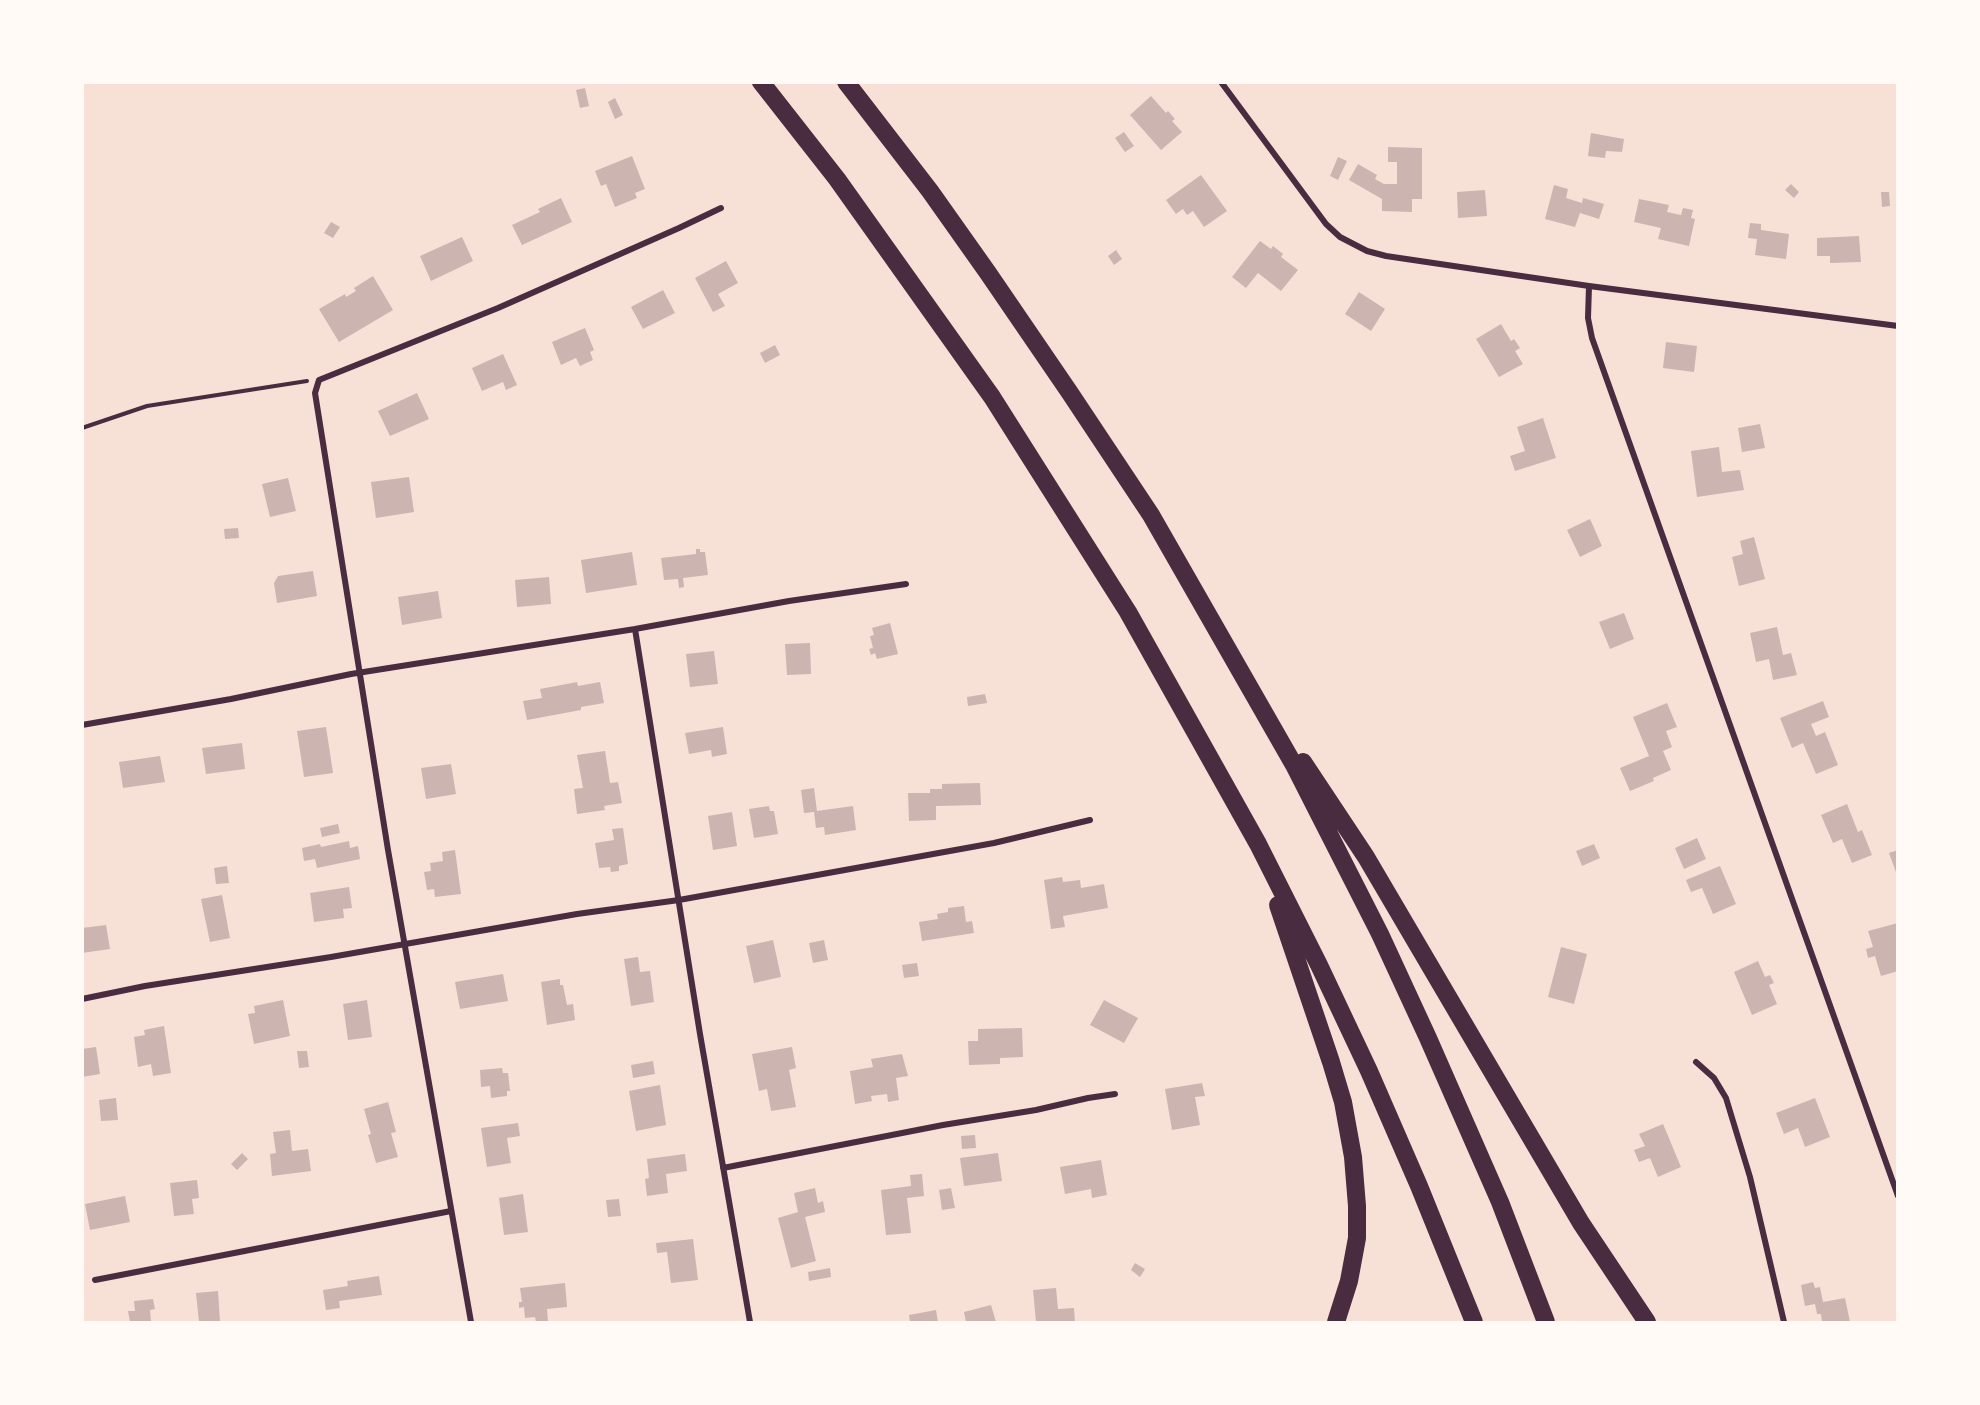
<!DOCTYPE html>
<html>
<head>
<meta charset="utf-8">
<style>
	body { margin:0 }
	#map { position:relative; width:1980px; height:1405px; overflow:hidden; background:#f7e1d7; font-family:Quicksand,sans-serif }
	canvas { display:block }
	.frame { position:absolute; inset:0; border:84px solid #fffaf5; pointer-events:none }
</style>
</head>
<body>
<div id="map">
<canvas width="1980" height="1405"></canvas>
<div class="frame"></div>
</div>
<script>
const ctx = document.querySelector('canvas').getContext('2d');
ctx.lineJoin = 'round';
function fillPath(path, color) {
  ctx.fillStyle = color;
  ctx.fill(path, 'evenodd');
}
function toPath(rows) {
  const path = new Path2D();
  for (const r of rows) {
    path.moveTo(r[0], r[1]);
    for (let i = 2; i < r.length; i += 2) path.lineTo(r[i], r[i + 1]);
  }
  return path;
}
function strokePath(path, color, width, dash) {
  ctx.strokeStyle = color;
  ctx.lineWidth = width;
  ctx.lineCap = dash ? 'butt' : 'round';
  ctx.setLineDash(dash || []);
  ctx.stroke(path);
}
fillPath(toPath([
	[585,88,589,106,580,108,576,90],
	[1151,96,1166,113,1168,111,1175,119,1172,121,1182,132,1161,150,1130,115],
	[615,98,623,115,615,119,608,102],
	[1124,132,1134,146,1125,152,1115,138],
	[1591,133,1624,139,1622,152,1606,151,1605,158,1588,156],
	[1388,147,1422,148,1422,199,1412,199,1412,212,1382,211,1382,199,1349,180,1358,164,1377,175,1375,179,1384,184,1397,184,1397,162,1388,162],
	[632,156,645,189,635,193,637,198,615,207,606,184,601,186,595,171],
	[1338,157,1347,161,1338,180,1330,176],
	[1201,175,1227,211,1204,227,1193,211,1187,215,1183,209,1176,214,1166,200],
	[1791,184,1799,192,1794,198,1785,190],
	[1554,185,1568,189,1566,198,1582,203,1583,198,1604,204,1599,219,1580,213,1575,227,1545,219],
	[1485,190,1487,216,1458,218,1457,192],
	[1881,192,1889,192,1890,206,1882,207],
	[561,198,572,222,522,245,512,225,540,212,538,209],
	[1639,199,1669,205,1667,212,1681,215,1683,208,1693,210,1691,218,1695,219,1689,246,1658,239,1661,228,1634,222],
	[331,222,340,227,333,238,324,233],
	[1750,223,1761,224,1761,230,1789,234,1786,259,1755,255,1757,239,1748,238],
	[1859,236,1861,262,1830,263,1830,256,1817,256,1817,238],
	[462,237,473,261,431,281,420,256],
	[1260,241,1271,249,1273,246,1283,254,1281,257,1298,270,1281,291,1258,273,1246,288,1232,277],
	[1116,250,1122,259,1114,265,1108,256],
	[726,261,738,283,718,294,725,306,713,312,695,278],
	[373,276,393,310,339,342,319,309,345,294,346,297,356,291,354,288],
	[663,290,675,313,643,329,631,307],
	[1359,292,1385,309,1371,331,1345,314],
	[1501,324,1511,341,1514,339,1520,348,1515,351,1523,364,1499,377,1476,339],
	[585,328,594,350,590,352,593,360,580,366,576,358,561,365,552,342],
	[1666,342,1697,346,1694,372,1663,368],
	[775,345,780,355,765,363,760,353],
	[503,354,517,385,506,390,503,382,482,391,472,368],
	[417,393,429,419,390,436,378,411],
	[1543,418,1556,458,1515,471,1510,456,1525,451,1517,427],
	[1760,424,1765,448,1742,452,1738,428],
	[1719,447,1722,472,1740,470,1744,490,1697,497,1691,451],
	[409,477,414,512,376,518,371,482],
	[288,478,296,511,270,517,262,484],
	[1590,519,1602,546,1580,557,1567,530],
	[238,528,239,538,225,539,224,529],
	[1754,537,1765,579,1739,586,1732,557,1743,554,1740,541],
	[696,549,700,549,700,552,705,552,708,575,683,578,684,587,679,588,678,579,664,580,661,558,696,554],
	[632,552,637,585,586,593,581,560],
	[313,571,317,596,277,603,274,583,278,576],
	[549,577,551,604,517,607,515,580],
	[438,591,442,618,402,625,398,597],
	[1624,613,1634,639,1610,649,1599,622],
	[890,623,898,654,877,659,875,653,871,655,869,649,873,648,870,636,874,635,872,628],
	[1777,627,1783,655,1791,653,1797,675,1773,680,1769,659,1756,662,1750,633],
	[810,643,811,674,787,675,785,644],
	[714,651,718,684,690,687,686,654],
	[577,682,578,686,600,682,604,703,581,707,581,710,527,720,523,701,542,698,540,689],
	[985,694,987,703,968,706,967,697],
	[1823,701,1829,717,1811,724,1816,736,1825,732,1838,765,1816,774,1803,743,1792,748,1780,718],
	[1667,703,1677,727,1666,731,1672,747,1663,751,1671,770,1653,778,1654,781,1630,791,1620,768,1649,756,1633,717],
	[326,727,333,773,304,777,297,731],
	[723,727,727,754,712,757,711,750,689,754,685,733],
	[242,743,245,769,206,774,202,748],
	[605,751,610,783,618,782,622,803,604,806,605,810,577,814,574,789,583,788,577,755],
	[160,756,165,782,123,788,119,762],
	[451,764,456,794,426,799,421,768],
	[980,783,981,805,936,806,936,820,909,821,908,793,930,793,930,789,942,789,942,784],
	[814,788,817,811,853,806,856,830,825,835,824,827,816,828,814,812,804,813,801,790],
	[1847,804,1858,832,1862,830,1872,855,1852,863,1842,839,1833,843,1821,815],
	[769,806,770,811,774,811,778,834,754,838,749,809],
	[732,812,737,846,713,850,708,816],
	[338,824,340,833,322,837,320,828],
	[623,828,628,864,619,866,619,871,611,872,610,867,599,868,595,843,614,840,612,829],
	[1697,838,1706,859,1684,869,1675,848],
	[349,841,350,848,358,846,360,859,317,868,315,859,304,861,302,848,320,844,321,847],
	[1594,844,1600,858,1582,866,1576,851],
	[455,850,461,894,435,897,434,889,427,890,424,872,431,871,430,863,443,861,442,852],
	[1898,850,1898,875,1897,875,1889,853],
	[227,866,229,883,216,884,214,868],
	[1720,866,1736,904,1713,914,1702,888,1691,892,1686,880],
	[1062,877,1063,882,1080,880,1081,888,1104,884,1108,908,1063,916,1065,927,1051,929,1044,880],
	[349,887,352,908,343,909,344,918,314,922,310,893],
	[222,895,230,938,210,942,201,899],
	[964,906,966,922,972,921,974,933,922,941,919,922,938,919,937,914,948,912,948,908],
	[1898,923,1898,971,1881,976,1875,956,1868,958,1866,949,1873,947,1868,931],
	[106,925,110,949,82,953,82,928],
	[773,940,781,977,754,983,746,946],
	[824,940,828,960,813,963,809,943],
	[1561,947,1587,954,1574,1004,1548,997],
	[638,957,640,972,650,971,654,1002,631,1006,624,959],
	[1758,961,1765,977,1770,975,1774,983,1769,985,1777,1004,1752,1015,1734,972],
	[917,963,919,976,904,978,902,965],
	[503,974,508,1001,460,1009,455,982],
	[560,979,560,985,563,985,567,1005,573,1004,575,1020,547,1025,541,982],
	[283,1000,290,1036,254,1044,248,1014,255,1013,254,1006],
	[367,1000,372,1037,348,1040,343,1004],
	[1104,1000,1138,1018,1124,1043,1090,1025],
	[164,1026,171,1073,153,1076,151,1064,138,1067,134,1037,145,1035,144,1030],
	[1022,1028,1023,1057,1000,1058,1000,1064,969,1065,968,1041,978,1041,978,1029],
	[96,1047,100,1074,82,1077,82,1049],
	[792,1047,796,1068,789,1070,796,1107,771,1111,767,1089,759,1091,752,1054],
	[297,1051,307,1051,309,1067,299,1068],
	[902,1054,908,1076,896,1078,899,1100,888,1102,887,1094,871,1096,872,1101,855,1104,850,1071,873,1067,871,1059],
	[653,1061,655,1074,633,1078,631,1065],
	[502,1068,503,1073,508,1073,510,1091,507,1091,507,1096,491,1098,490,1086,481,1087,480,1070],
	[1202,1083,1205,1096,1195,1097,1200,1125,1172,1130,1165,1089],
	[660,1085,666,1125,636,1131,629,1091],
	[116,1098,118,1120,101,1121,99,1100],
	[1815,1098,1830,1137,1805,1147,1798,1128,1784,1134,1776,1113],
	[388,1102,396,1132,391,1133,398,1157,376,1163,368,1135,371,1134,364,1109],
	[518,1123,520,1136,507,1138,511,1163,487,1167,481,1128],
	[1663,1124,1681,1167,1658,1177,1650,1158,1639,1162,1634,1150,1645,1146,1639,1134],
	[290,1130,292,1151,308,1149,311,1171,272,1176,270,1154,276,1153,273,1132],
	[975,1135,976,1148,962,1149,961,1136],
	[242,1153,248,1159,237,1170,231,1164],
	[998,1153,1002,1181,964,1186,960,1158],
	[685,1154,687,1171,666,1174,668,1193,647,1196,645,1179,649,1178,647,1159],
	[1101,1160,1107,1195,1092,1198,1091,1189,1065,1194,1060,1167],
	[922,1174,924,1196,907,1198,911,1233,886,1235,881,1190,911,1186,910,1175],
	[197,1180,199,1198,192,1199,194,1214,174,1216,170,1183],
	[815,1188,818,1203,823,1201,825,1212,805,1217,816,1261,791,1268,778,1218,798,1212,794,1193],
	[951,1188,955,1208,942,1210,939,1190],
	[523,1194,528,1232,504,1235,499,1198],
	[125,1196,130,1222,90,1230,85,1204],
	[619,1199,621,1216,608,1217,606,1200],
	[693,1239,698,1280,671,1283,667,1252,657,1253,656,1243],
	[1135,1263,1145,1269,1140,1277,1131,1270],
	[830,1268,831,1277,809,1281,808,1272],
	[379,1276,382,1295,339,1301,340,1308,326,1310,323,1290,348,1286,347,1281],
	[1813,1282,1815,1288,1820,1287,1823,1302,1845,1298,1850,1322,1822,1322,1821,1314,1817,1314,1815,1304,1805,1306,1801,1285],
	[565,1283,567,1307,547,1309,548,1322,536,1322,535,1317,525,1318,524,1307,519,1308,519,1302,522,1302,520,1288],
	[1056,1288,1058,1309,1074,1308,1075,1322,1036,1322,1033,1290],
	[218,1291,220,1322,199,1322,196,1293],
	[153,1299,155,1309,150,1310,151,1322,130,1322,128,1311,135,1311,134,1301],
	[991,1305,996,1322,966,1322,964,1312],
	[936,1310,938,1322,910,1322,909,1315]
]), '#ccb4b1');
strokePath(toPath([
	[82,428,147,406,307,381]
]), '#4a2c40', 4);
strokePath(toPath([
	[1221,82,1326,224,1340,237,1367,251,1386,256,1589,286,1898,326],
	[1589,286,1588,318,1592,338,1898,1196],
	[635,629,700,1034,750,1322],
	[82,725,231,699,351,674,635,629,789,601,906,584],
	[82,999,145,986,331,957,577,914,679,900,994,843,1090,820],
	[1696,1062,1714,1078,1726,1098,1750,1177,1784,1322],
	[723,1168,943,1125,1036,1110,1088,1098,1115,1094],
	[95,1280,451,1211],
	[471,1322,388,850,315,393,319,380,498,308,679,228,721,208]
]), '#4a2c40', 6);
strokePath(toPath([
	[761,82,837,179,992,397,1128,612,1258,844,1319,965,1369,1071,1419,1186,1474,1322],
	[846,82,930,191,988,273,1070,393,1151,515,1294,765,1380,934,1428,1038,1500,1202,1546,1322],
	[1303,762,1366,857,1581,1223,1647,1322],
	[1278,905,1331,1062,1343,1102,1353,1157,1357,1206,1357,1238,1349,1281,1336,1322]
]), '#4a2c40', 18);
</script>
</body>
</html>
